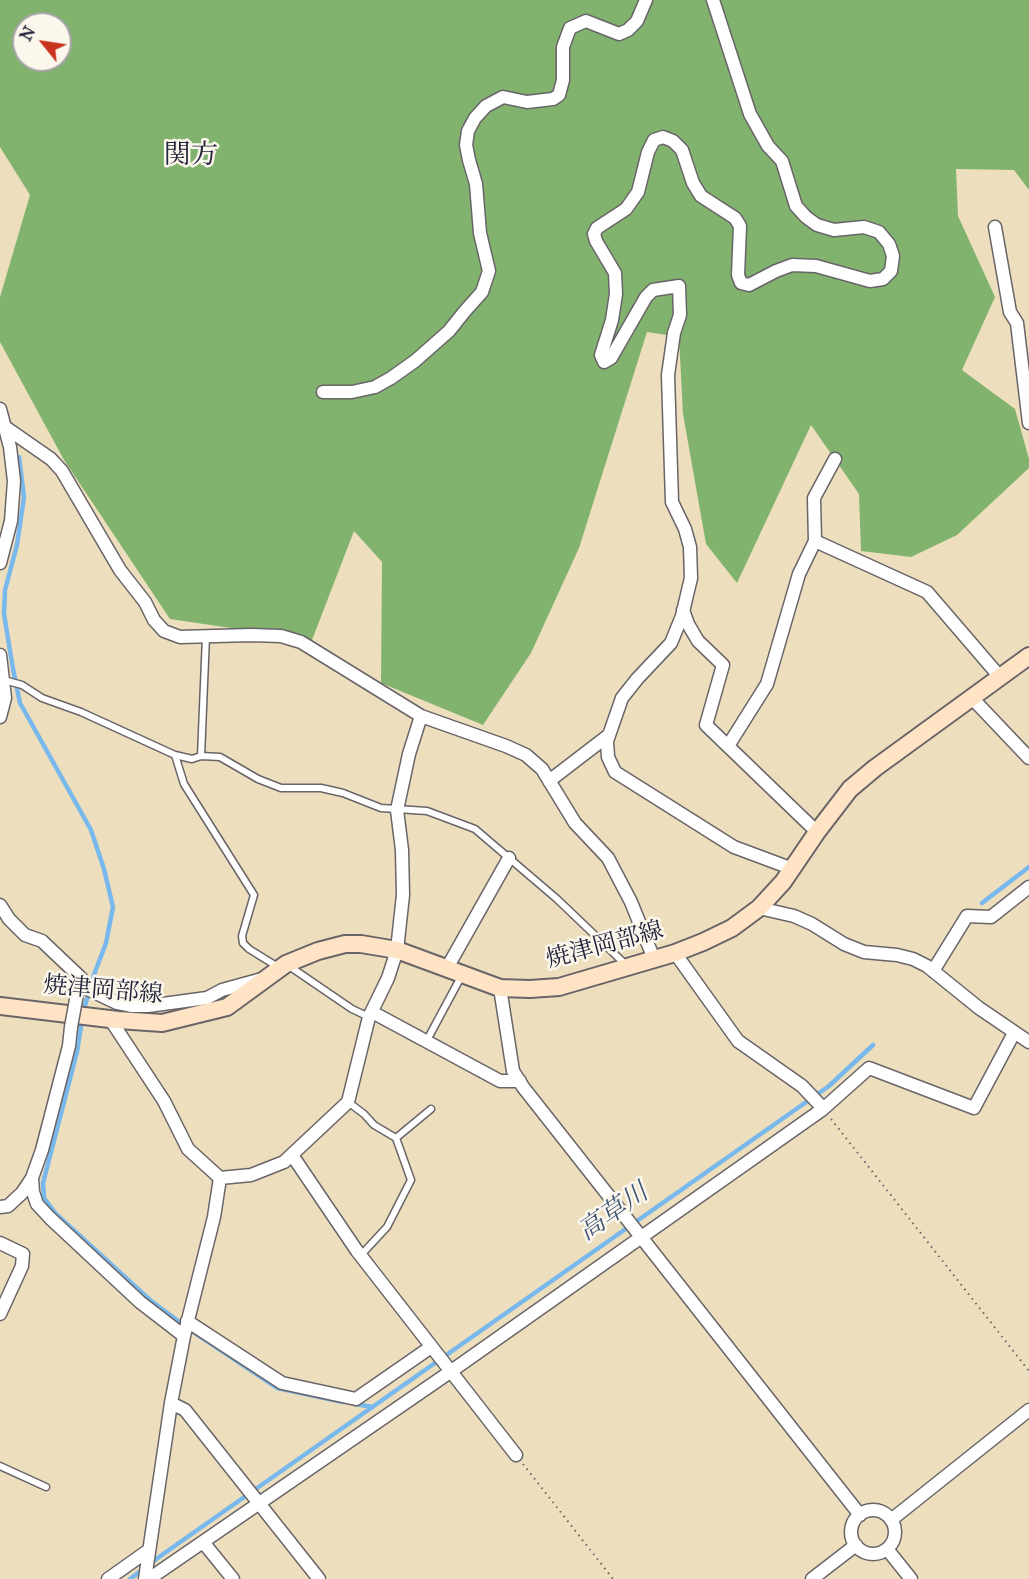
<!DOCTYPE html>
<html>
<head>
<meta charset="utf-8">
<style>
	body { margin:0 }
	#map { position:relative; width:1029px; height:1579px; overflow:hidden; background:#eddfbd; font-family:"IM FELL Great Primer",serif }
	canvas { display:block }
	.north { position:absolute; left:12px; top:12px; width:60px; height:60px; box-sizing:border-box; background:#fbf7ec; border:2px solid #a4a2a5; border-radius:50%; rotate:300deg; font-size:16px; font-weight:700; line-height:24px; text-align:center; color:#22223b }
	.north::after { content:''; display:block; margin:auto; width:21px; height:27px; background:#c8321e; clip-path:polygon(50% 0,100% 100%,50% 72%,0 100%) }
</style>
</head>
<body>
<div id="map">
<canvas width="1029" height="1579"></canvas>
<div class="north">N</div>
</div>
<script>
const ctx = document.querySelector('canvas').getContext('2d');
ctx.lineJoin = 'round';
function fillPath(path, color) {
  ctx.fillStyle = color;
  ctx.fill(path, 'evenodd');
}
function toPath(rows) {
  const path = new Path2D();
  for (const r of rows) {
    if (r.length === 3) {
      path.moveTo(r[0] + r[2], r[1]);
      path.arc(r[0], r[1], r[2], 0, 2 * Math.PI);
      continue;
    }
    path.moveTo(r[0], r[1]);
    for (let i = 2; i < r.length; i += 2) path.lineTo(r[i], r[i + 1]);
  }
  return path;
}
function strokePath(path, color, width, dash) {
  ctx.strokeStyle = color;
  ctx.lineWidth = width;
  ctx.lineCap = dash ? 'butt' : 'round';
  ctx.setLineDash(dash || []);
  ctx.stroke(path);
}
function write(font, color, halo, rows, align = 'center') {
  ctx.font = font + ' "IM FELL Great Primer","Noto Serif JP",serif';
  ctx.lineWidth = 5;
  ctx.setLineDash([]);
  ctx.textBaseline = 'middle';
  ctx.strokeStyle = halo;
  ctx.fillStyle = color;
  for (const [text, x, y, turn = 0] of rows) {
    ctx.save();
    ctx.translate(x, y);
    ctx.rotate((+turn || 0) * Math.PI / 180);
    ctx.textAlign = isNaN(turn) ? turn : align;
    if (halo) ctx.strokeText(text, 0, 0);
    ctx.fillText(text, 0, 0);
    ctx.restore();
  }
}
fillPath(toPath([
	[0,0,1029,0,1029,190,1014,170,956,169,958,216,995,297,962,370,1015,409,1029,459,1029,468,957,535,911,557,861,551,859,494,811,425,737,583,706,544,683,414,679,337,647,332,579,548,531,653,483,725,381,683,382,562,354,531,312,640,170,619,64,460,0,342,0,297,30,195,0,147],
	[24,24,60,24,60,60,24,60]
]), '#81b36e');
strokePath(toPath([
	[19,457,24,497,17,545,5,590,4,614,13,669,20,703,91,830,104,869,113,907,106,943,95,972,83,1012],
	[982,903,1029,867],
	[82,1020,77,1052,43,1183,44,1198,56,1214,150,1300,190,1330,277,1388,343,1402],
	[355,1404,373,1407],
	[130,1579,159,1557,829,1086,873,1045]
]), '#78b8ec', 4.5);
const service = toPath([
	[4,680,22,685,42,698,81,712,175,755,192,759,201,756,220,757,258,779,281,788,321,788,343,793,381,808,427,811,475,829,557,899,625,964],
	[175,755,184,784,254,895,242,936,243,943,249,949,278,967],
	[201,756,206,636],
	[289,966,352,1009,369,1017],
	[426,1042,462,975],
	[348,1102,364,1114,374,1125,396,1138],
	[361,1255,387,1227,411,1180,396,1138,431,1109],
	[0,1466,46,1487]
]);
const minor = toPath([
	[713,0,750,114,768,146,782,161,796,206,806,217,817,225,834,230,864,227,879,232,889,244,893,256,891,271,883,279,870,281,816,266,792,265,776,271,749,285,741,283,738,275,740,226,735,218,701,196,693,183,682,150,673,141,663,137,654,140,648,152,638,192,626,209,597,228,594,234,596,241,615,273,616,294,612,320,601,355,604,362,611,358,646,297,653,290,679,286,680,315,674,333,668,375,672,502,685,529,690,547,691,578,682,616,671,643,637,679,622,698,607,741,608,757,615,772,734,847,793,869],
	[995,227,1010,312,1017,323,1029,423],
	[323,392,352,392,375,387,391,378,415,361,449,331,465,311,482,292,489,271,480,233,476,184,469,160,466,145,468,131,475,118,486,106,503,97,527,102,553,99,559,95,563,80,563,47,570,28,586,21,619,34,628,30,637,21,646,0],
	[0,409,10,447,14,481,11,521,0,563],
	[5,427,51,459,62,471,120,570,145,602,154,620,164,631,180,637,251,635,281,636,301,642,421,716,506,746,526,755,542,769,575,823,608,858,631,902,654,959],
	[815,541,927,592,1000,677],
	[683,610,688,624,698,641,723,665,706,725,817,832],
	[0,655,5,698,0,717],
	[972,698,1029,758],
	[728,746,767,684,799,574,815,541,814,498,835,459],
	[549,781,609,735],
	[0,905,9,919,25,935,42,941,81,978,78,990],
	[759,908,794,916,812,924,844,944,864,952,897,955,913,959,927,966,979,1008,1029,1042],
	[675,953,738,1041,802,1086,820,1105],
	[447,968,509,858],
	[933,971,967,916,991,917,1029,887],
	[79,985,117,1003,131,1006,148,1006,207,998,222,990,262,979],
	[500,988,513,1071,523,1087,860,1515],
	[372,1012,500,1081,520,1081],
	[110,1019,164,1101,188,1149,220,1178,214,1217,184,1336,171,1403,145,1579],
	[292,1155,357,1251,516,1455],
	[32,1178,33,1192,37,1204,50,1218,140,1302,184,1336],
	[220,1178,251,1175,284,1162,348,1102,369,1017,388,978,397,950,403,895,402,850,397,810,409,754,421,716],
	[0,1207,8,1206,22,1193,32,1178,42,1150,69,1046,71,1027],
	[0,1243,23,1254,22,1266,0,1314],
	[187,1321,282,1383,356,1399,431,1347],
	[171,1403,185,1410,319,1579],
	[873,1532,22],
	[891,1520,1029,1410],
	[203,1542,233,1579],
	[887,1549,911,1579],
	[108,1579,149,1550],
	[149,1579,450,1372,823,1109,869,1068,974,1108,1014,1033],
	[812,1579,856,1545]
]);
const secondary = toPath([
	[0,1006,118,1020,162,1023,227,1007,286,964,318,951,345,944,361,944,397,950,500,988,530,989,559,987,675,953,703,942,732,928,759,908,783,882,817,832,850,789,875,768,1029,656]
]);
strokePath(service, '#696468', 9);
strokePath(minor, '#696468', 15);
strokePath(secondary, '#696468', 20);
strokePath(toPath([
	[831,1119,1029,1371],
	[523,1464,613,1579]
]), '#696468', 2, [1.5, 4.5]);
strokePath(service, '#fff', 6);
strokePath(minor, '#fff', 12);
strokePath(secondary, '#fee4c5', 16);
const minorBridge = toPath([
	[71,1027,77,994]
]);
strokePath(minorBridge, '#696468', 15, []);
strokePath(minorBridge, '#fff', 12);
write('24px', '#22223b', '#fbf7ec', [
	["焼津岡部線",605,946,-15],
	["焼津岡部線",103,991,5]
]);
write('italic 26px', '#405679', '#fbf7ec', [
	["高草川",614,1213,-35]
]);
write('27px', '#22223b', '#fbf7ec', [
	["関方",191,156]
]);
</script>
</body>
</html>
